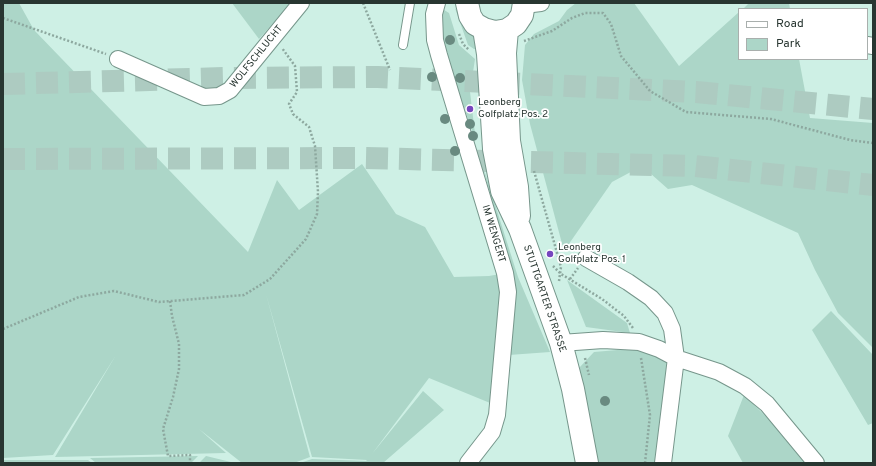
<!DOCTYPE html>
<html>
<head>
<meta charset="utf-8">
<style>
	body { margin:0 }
	#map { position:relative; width:876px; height:466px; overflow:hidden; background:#cef0e5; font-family:Overpass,sans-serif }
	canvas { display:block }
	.frame { position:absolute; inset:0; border:4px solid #283631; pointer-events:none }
	.legend { position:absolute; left:738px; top:8px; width:130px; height:52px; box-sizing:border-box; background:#fff; border:1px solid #a9afad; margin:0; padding:5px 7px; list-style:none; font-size:12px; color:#283631 }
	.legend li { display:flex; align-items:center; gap:8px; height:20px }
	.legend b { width:20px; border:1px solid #a9afad }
</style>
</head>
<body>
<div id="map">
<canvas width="876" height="466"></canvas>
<div class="frame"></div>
<ul class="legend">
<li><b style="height:5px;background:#fff"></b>Road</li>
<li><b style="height:11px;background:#acd6c8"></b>Park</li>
</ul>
</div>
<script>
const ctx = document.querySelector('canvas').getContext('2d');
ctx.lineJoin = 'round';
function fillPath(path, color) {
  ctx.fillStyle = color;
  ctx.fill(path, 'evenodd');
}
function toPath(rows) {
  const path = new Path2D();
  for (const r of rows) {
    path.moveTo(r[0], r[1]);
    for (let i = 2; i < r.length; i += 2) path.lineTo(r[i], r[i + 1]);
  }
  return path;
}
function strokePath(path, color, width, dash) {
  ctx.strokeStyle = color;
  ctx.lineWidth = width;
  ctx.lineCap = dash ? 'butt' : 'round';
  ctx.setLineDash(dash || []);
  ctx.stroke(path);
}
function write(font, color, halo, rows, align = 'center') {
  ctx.font = font + ' Overpass,sans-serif';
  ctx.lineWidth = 3.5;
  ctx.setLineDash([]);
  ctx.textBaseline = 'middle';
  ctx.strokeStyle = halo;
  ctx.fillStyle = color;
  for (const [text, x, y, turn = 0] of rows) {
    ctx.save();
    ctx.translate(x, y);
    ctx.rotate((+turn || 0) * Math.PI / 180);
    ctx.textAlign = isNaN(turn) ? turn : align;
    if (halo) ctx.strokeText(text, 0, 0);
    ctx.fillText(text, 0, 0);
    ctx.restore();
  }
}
fillPath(toPath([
	[3,3,19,3,34,30,248,252,277,180,299,210,362,164,396,214,425,227,454,277,489,276,505,273,495,405,429,378,372,454,423,391,444,410,383,463,300,463,312,459,366,461,367,460,312,457,266,294,310,457,294,463,242,463,199,429,226,453,55,457,116,355,53,455,3,458],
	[232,3,291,3,259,39],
	[576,3,634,3,679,66,739,12,739,59,799,59,810,118,873,123,873,348,838,313,815,270,798,233,692,185,668,189,642,166,612,182,564,251,530,124,522,80,525,45,534,34,559,21,567,10],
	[749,3,789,3,790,9,743,9],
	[441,8,449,13,459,45,475,59,470,92,476,142,442,44],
	[455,8,459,13,484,49,474,49,468,45],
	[481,160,518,277,550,352,509,355,515,305,512,277],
	[567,280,627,323,630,333,586,327],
	[831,311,873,355,873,423,868,425,812,330],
	[629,349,653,350,667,361,670,372,659,463,595,463,591,422,579,368,594,352],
	[744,395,798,448,810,463,743,463,728,436],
	[198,456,191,463,96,463,90,458],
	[206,456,235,463,199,463],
	[3,460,88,460,92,463,3,463]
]), '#acd6c8');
strokePath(toPath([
	[3,84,225,78,378,77,696,92,873,109],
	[3,159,363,158,695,166,873,185]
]), '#adcbc1', 22, [22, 11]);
const lane = toPath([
	[403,45,410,3]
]);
const street = toPath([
	[437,3,434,14,435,40,439,55,505,273,508,292,497,415,492,432,468,463],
	[524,5,541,3],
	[867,45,873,46],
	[118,59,204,97,219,96,230,90,301,3],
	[586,258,628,282,651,298,665,313,672,329,676,358,663,463],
	[561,343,603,340,639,342,659,349,676,358,719,372,745,386,767,404,816,463]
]);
const secondary = toPath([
	[467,3,470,16,475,24,484,29,495,32,507,30,516,24,522,15,524,3],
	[484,29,488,54,494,149,502,191,520,229,561,343,573,389,587,463],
	[507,30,505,53,509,141,517,187,519,216]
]);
strokePath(lane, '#76968b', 10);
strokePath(street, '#76968b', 18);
strokePath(secondary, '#76968b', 24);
strokePath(toPath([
	[363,3,390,70],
	[3,18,106,54],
	[459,34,463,44,469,50],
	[524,41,552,31,572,18,585,13,603,13,611,24,621,56,650,91,686,112,771,119,850,140,873,143],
	[534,171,561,267,559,281],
	[553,266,561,274,602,299,624,316,633,328],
	[570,279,578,268],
	[170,301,172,316,179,344,179,369,173,397,163,429,168,456,190,455,190,463],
	[3,329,79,297,114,291,159,302,244,295,270,279,306,239,317,214,318,192,315,146,309,127,293,114,289,104,297,92,295,66,282,48],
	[585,358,589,375],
	[641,358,650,415,645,463]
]), '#8da89f', 2.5, [2, 2]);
strokePath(lane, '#fff', 8);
strokePath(street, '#fff', 16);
strokePath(secondary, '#fff', 22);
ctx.fillStyle = '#698a80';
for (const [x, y] of [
	[450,40],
	[432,77],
	[460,78],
	[445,119],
	[470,124],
	[473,136],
	[455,151],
	[605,401]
]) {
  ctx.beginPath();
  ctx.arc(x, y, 5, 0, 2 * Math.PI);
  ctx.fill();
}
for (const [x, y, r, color] of [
	[470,109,4,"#7646be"],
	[550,254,4,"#7646be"]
]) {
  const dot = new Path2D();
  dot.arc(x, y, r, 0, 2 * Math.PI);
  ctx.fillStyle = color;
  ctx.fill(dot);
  strokePath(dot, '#fff', 1.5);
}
write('10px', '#283631', '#fff', [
	["WOLFSCHLUCHT",257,57,-51],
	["IM WENGERT",493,234,73],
	["STUTTGARTER STRASSE",544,299,71]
]);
write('10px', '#283631', '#fff', [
	["Leonberg",478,103],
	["Golfplatz Pos. 2",478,115],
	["Leonberg",558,248],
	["Golfplatz Pos. 1",558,260]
], 'left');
</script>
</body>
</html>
